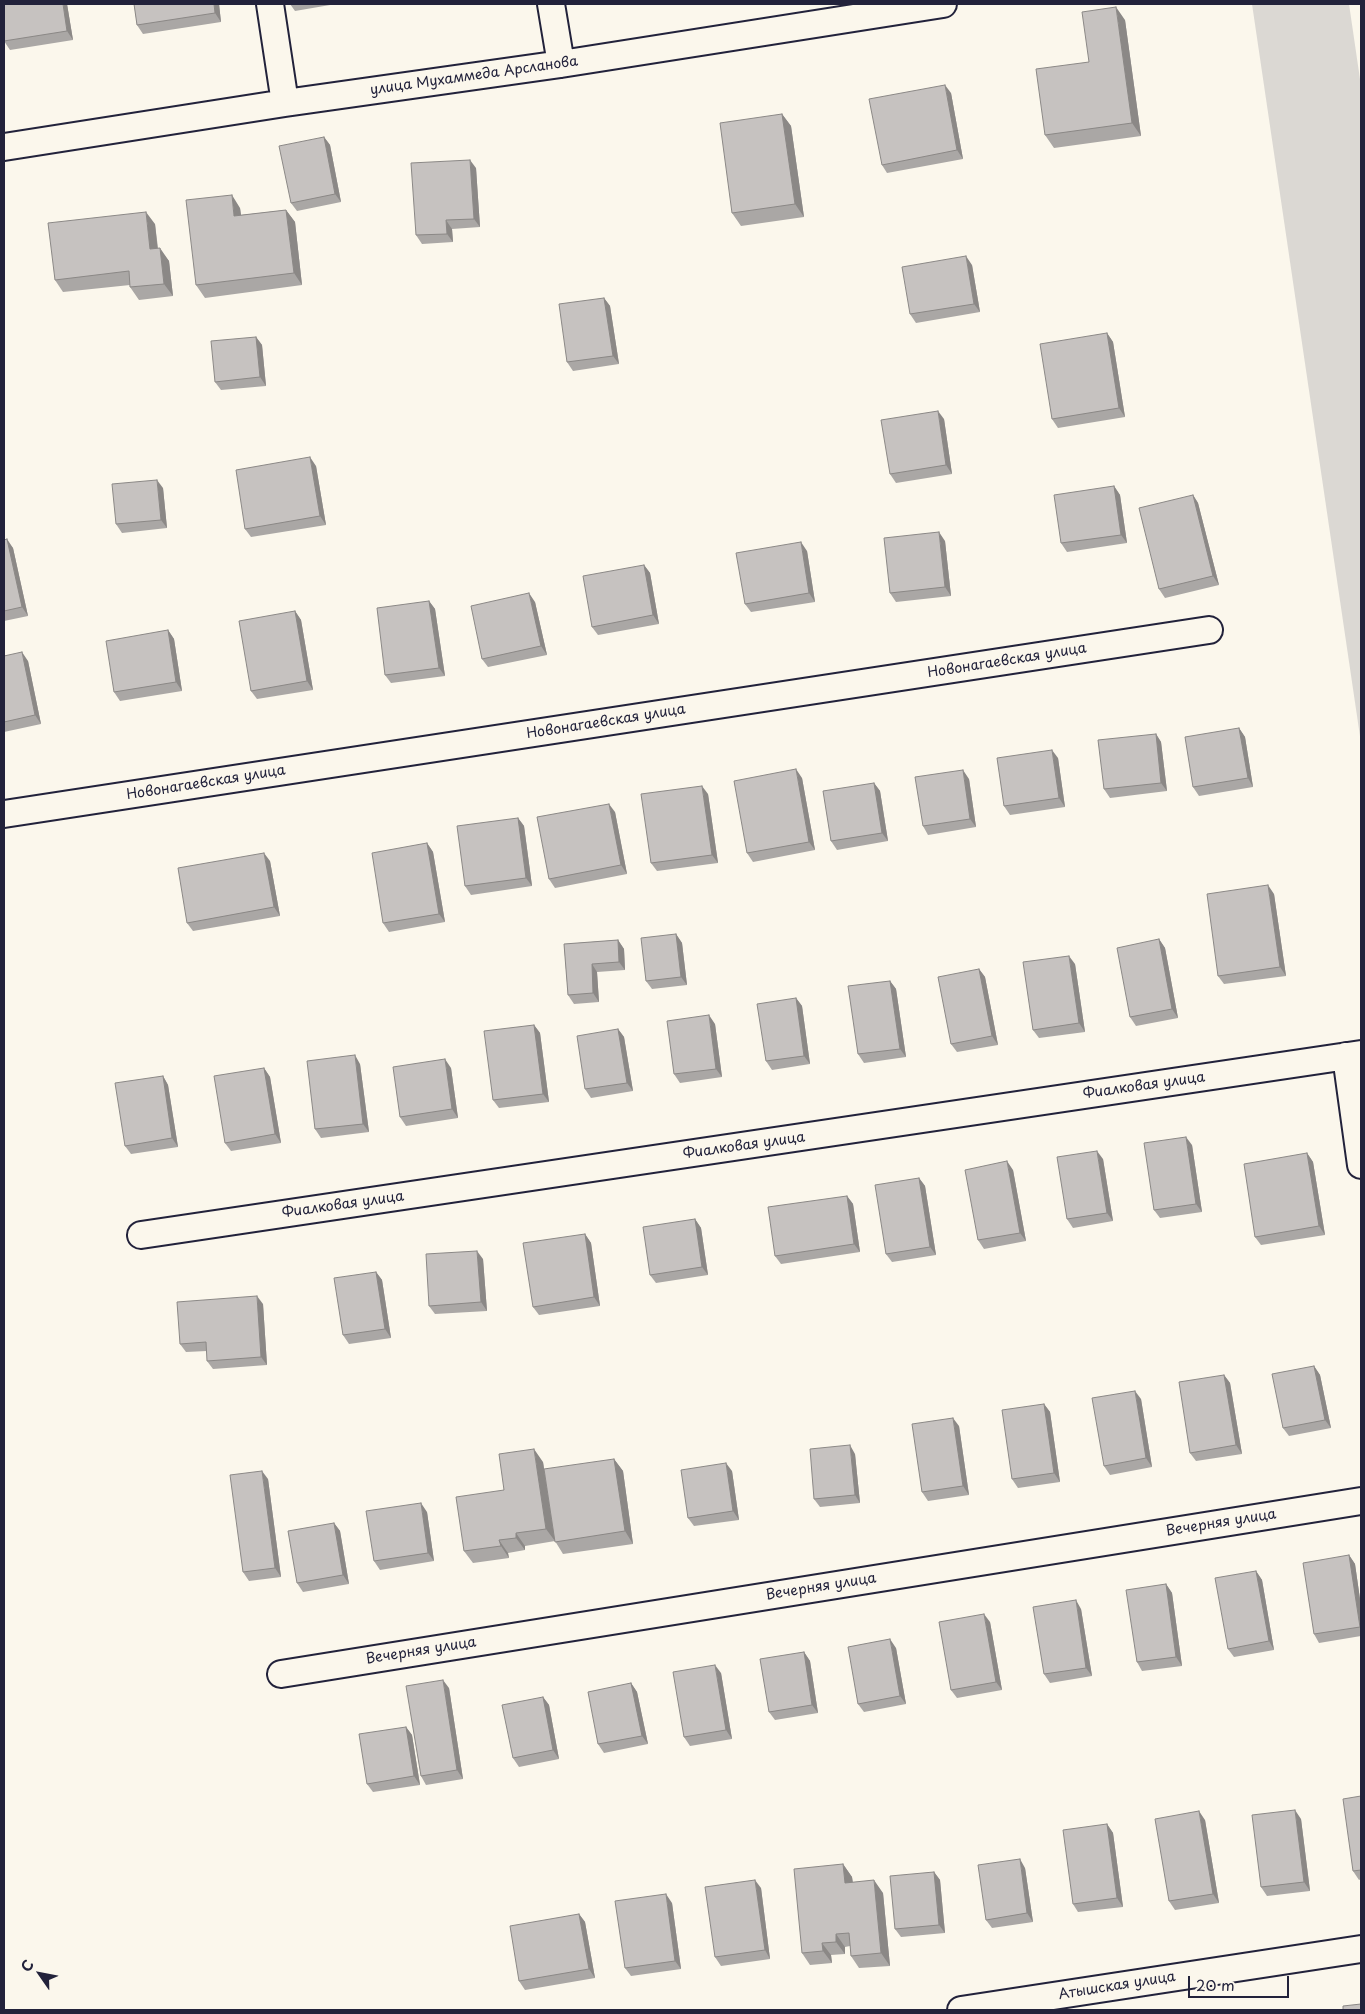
<!DOCTYPE html>
<meta charset="utf-8">
<style>
body{margin:0}
#map{position:relative;width:1365px;height:2014px;overflow:hidden;background:#fbf7ec;font-family:"Playpen Sans",sans-serif}
canvas{display:block}
.frame{position:absolute;inset:0;border:5px solid #22223b;pointer-events:none}
.north{position:absolute;left:15px;top:1949px;width:50px;height:50px;-webkit-text-stroke:4px #fbf7ec;paint-order:stroke;rotate:303deg;font-size:14px;font-weight:700;line-height:20px;text-align:center;color:#22223b}
.north::after{content:'';display:block;margin:auto;width:18px;height:22px;background:#22223b;clip-path:polygon(50% 0,100% 100%,50% 72%,0 100%)}
.scale{position:absolute;left:1188px;top:1976px;width:101px;height:22px;box-sizing:border-box;border:2px solid #22223b;border-top:0;padding-left:6px;font-size:15px;line-height:18px;white-space:nowrap;color:#22223b;-webkit-text-stroke:4px #fbf7ec;paint-order:stroke}
</style>
<div id="map">
<canvas width="1365" height="2014"></canvas>
<div class="frame"></div>
<div class="north">С</div>
<div class="scale">20 m</div>
</div>
<script>
const ctx = document.querySelector('canvas').getContext('2d');
ctx.lineJoin = 'round';
function fill(path, color) { ctx.fillStyle = color; ctx.fill(path, 'evenodd'); }
const shape = rows => new Path2D(rows.map(r => 'M' + r).join(''));
function trace(path, color, width, dash) { ctx.strokeStyle = color; ctx.lineWidth = width; ctx.lineCap = dash ? 'butt' : 'round'; ctx.setLineDash(dash || []); ctx.stroke(path); }
function label(font, color, halo, rows, align = 'center') {
  ctx.font = font + ' "Playpen Sans",sans-serif'; ctx.lineWidth = 4; ctx.setLineDash([]); ctx.textBaseline = 'middle'; ctx.strokeStyle = halo; ctx.fillStyle = color; for (const [text, x, y, turn = 0] of rows) {
    ctx.save(); ctx.translate(x, y); ctx.rotate((+turn || 0) * Math.PI / 180); ctx.textAlign = isNaN(turn) ? turn : align; if (halo) ctx.strokeText(text, 0, 0); ctx.fillText(text, 0, 0); ctx.restore();
  }
}
fill(shape([
 [1252,4,1349,4,1361,86,1361,743]
]), '#dbd8d3');
const minor = shape([
 [270,4,285,103],
 [551,4,561,64],
 [4,147,285,103,561,64,943,4],
 [4,814,1209,630],
 [1346,1056,1361,1165],
 [141,1235,1361,1054],
 [281,1674,1361,1501],
 [961,2010,1361,1949]
]);
trace(minor, '#22223b', 30);
trace(minor, '#fbf7ec', 26);
fill(shape([
 [67,4,73,40,10,50,4,41],
 [134,4,219,4,221,22,143,34,137,25],
 [290,4,336,4,295,11],
 [1125,20,1141,136,1054,148,1045,135,1089,62],
 [951,93,963,159,887,173,882,165],
 [782,114,791,126,804,217,741,226,732,213],
 [324,137,330,145,341,202,297,211,291,203],
 [476,168,480,227,452,229,453,242,422,244,416,235],
 [240,208,241,215,286,210,295,222,302,285,205,298,196,285],
 [155,224,158,248,169,261,173,296,139,300,130,287,130,285,63,292,55,280],
 [972,265,980,312,916,323,910,314],
 [604,298,610,306,619,364,573,371,567,362],
 [1107,333,1113,342,1125,417,1058,428,1052,419],
 [256,337,262,345,266,386,221,390,215,382],
 [944,419,952,474,896,483,890,474],
 [316,466,326,525,251,537,245,529],
 [1114,486,1120,495,1127,543,1067,552,1061,543],
 [163,488,167,528,122,533,116,524],
 [1193,495,1198,503,1219,585,1165,598,1159,589],
 [4,540,13,548,28,616,4,621],
 [945,541,951,596,896,602,890,593],
 [807,551,815,602,751,612,745,604],
 [644,565,650,573,659,624,598,635,592,627],
 [429,601,435,609,445,676,391,683,385,675],
 [535,602,547,655,488,667,482,659],
 [295,611,301,620,313,690,257,699,251,691],
 [168,630,174,639,182,691,120,701,114,692],
 [4,656,28,661,41,724,4,732],
 [1239,728,1245,737,1253,787,1199,796,1193,787],
 [1156,734,1161,742,1167,791,1110,798,1104,789],
 [1058,758,1065,807,1010,815,1004,806],
 [802,778,815,850,753,862,747,853],
 [969,779,976,827,928,835,923,826],
 [874,783,880,791,888,841,837,850,831,841],
 [708,794,718,863,657,871,651,863],
 [615,812,627,874,555,888,549,879],
 [518,818,524,826,532,886,471,895,465,886],
 [427,843,433,852,445,922,389,932,383,923],
 [270,861,280,916,193,931,187,923],
 [1274,894,1286,976,1224,984,1218,976],
 [676,934,682,943,687,985,652,989,646,981],
 [1159,939,1165,948,1178,1018,1136,1026,1130,1017],
 [618,940,624,949,625,970,597,972,599,1002,574,1004,568,995,564,944],
 [1075,964,1085,1032,1039,1038,1033,1030],
 [979,969,985,977,998,1045,957,1052,951,1044],
 [890,981,896,989,906,1057,864,1063,858,1054],
 [796,998,802,1006,810,1064,772,1070,766,1061],
 [715,1024,722,1077,680,1083,674,1074],
 [534,1025,540,1033,549,1102,499,1108,493,1100],
 [618,1029,624,1037,633,1091,591,1098,585,1089],
 [360,1064,369,1132,321,1138,315,1129],
 [264,1068,270,1077,281,1143,231,1151,225,1143],
 [451,1068,458,1118,406,1126,400,1117],
 [163,1076,168,1085,178,1147,131,1154,125,1146],
 [1192,1145,1202,1212,1160,1218,1154,1210],
 [1307,1153,1313,1162,1325,1235,1261,1245,1255,1237],
 [1103,1159,1113,1221,1073,1228,1067,1219],
 [1013,1170,1026,1241,984,1249,978,1240],
 [919,1178,925,1186,936,1255,892,1262,886,1254],
 [847,1196,853,1204,860,1252,781,1264,775,1256],
 [695,1219,701,1228,708,1275,656,1283,650,1275],
 [585,1234,591,1243,600,1306,539,1315,533,1307],
 [483,1259,487,1311,435,1314,429,1306],
 [376,1272,382,1280,391,1338,349,1344,343,1335],
 [263,1304,267,1365,213,1369,207,1361,207,1351,186,1352,180,1344],
 [1314,1366,1320,1375,1331,1428,1289,1436,1283,1428],
 [1224,1375,1230,1383,1242,1454,1196,1461,1190,1453],
 [1141,1399,1152,1467,1110,1475,1104,1466],
 [1044,1404,1050,1412,1060,1482,1018,1488,1012,1479],
 [959,1426,969,1495,928,1501,922,1492],
 [855,1454,860,1503,820,1507,814,1499],
 [614,1459,623,1471,633,1544,563,1554,555,1541,525,1546,525,1550,508,1553,509,1558,473,1563,464,1551,504,1490,543,1462,553,1528],
 [732,1471,739,1520,694,1526,688,1518],
 [268,1479,281,1577,249,1581,243,1572],
 [427,1512,434,1561,380,1570,374,1561],
 [334,1523,340,1531,349,1584,303,1592,297,1583],
 [1349,1555,1355,1564,1361,1606,1361,1636,1319,1643,1314,1634],
 [1256,1571,1262,1580,1274,1650,1234,1657,1228,1649],
 [1166,1584,1172,1593,1182,1666,1142,1671,1137,1662],
 [1081,1609,1092,1676,1050,1683,1044,1674],
 [990,1622,1002,1690,957,1698,951,1690],
 [896,1648,906,1704,864,1712,858,1704],
 [804,1652,810,1661,818,1713,775,1720,769,1712],
 [721,1673,732,1739,690,1746,684,1737],
 [631,1683,637,1692,648,1744,604,1753,598,1744],
 [449,1688,463,1779,426,1785,421,1776],
 [543,1697,549,1705,559,1759,519,1767,513,1758],
 [406,1727,412,1735,420,1785,373,1792,367,1784],
 [1361,1796,1361,1879,1359,1880,1353,1871],
 [1301,1819,1310,1891,1267,1896,1261,1887],
 [1205,1820,1219,1903,1175,1910,1169,1901],
 [1107,1824,1113,1833,1123,1907,1078,1912,1073,1904],
 [843,1864,852,1877,853,1882,883,1893,890,1966,859,1968,851,1956,850,1946,845,1947,845,1954,831,1955,832,1963,810,1965,802,1953],
 [1025,1868,1033,1922,992,1928,986,1920],
 [934,1872,940,1880,945,1933,901,1937,895,1929],
 [761,1888,770,1959,721,1966,715,1957],
 [672,1903,681,1969,631,1976,625,1968],
 [579,1914,585,1922,595,1978,525,1990,519,1981]
]), '#aaa7a5');
fill(shape([
 [63,4,67,4,73,40,67,31],
 [214,4,219,4,221,22,215,13],
 [1116,7,1125,20,1141,136,1132,123],
 [945,85,951,93,963,159,957,150],
 [782,114,791,126,804,217,795,204],
 [324,137,330,145,341,202,335,194],
 [470,160,476,168,480,227,474,219],
 [232,195,240,208,243,229,234,216],
 [286,210,295,222,302,285,294,273],
 [146,212,155,224,159,262,150,249],
 [446,220,452,229,453,242,447,234],
 [160,248,169,261,173,296,164,284],
 [966,256,972,265,980,312,974,304],
 [604,298,610,306,619,364,613,356],
 [1107,333,1113,342,1125,417,1119,408],
 [256,337,262,345,266,386,260,377],
 [938,411,944,419,952,474,946,465],
 [310,457,316,466,326,525,320,516],
 [157,480,163,488,167,528,161,520],
 [1114,486,1120,495,1127,543,1121,535],
 [1193,495,1198,503,1219,585,1213,576],
 [939,532,945,541,951,596,945,587],
 [7,539,13,548,28,616,22,607],
 [801,542,807,551,815,602,809,593],
 [644,565,650,573,659,624,653,615],
 [529,593,535,602,547,655,541,646],
 [429,601,435,609,445,676,439,668],
 [295,611,301,620,313,690,307,681],
 [168,630,174,639,182,691,176,682],
 [22,652,28,661,41,724,35,715],
 [1239,728,1245,737,1253,787,1248,778],
 [1156,734,1161,742,1167,791,1161,783],
 [1052,750,1058,758,1065,807,1059,798],
 [796,769,802,778,815,850,809,842],
 [963,770,969,779,976,827,970,819],
 [874,783,880,791,888,841,882,833],
 [702,786,708,794,718,863,712,855],
 [609,804,615,812,627,874,621,865],
 [518,818,524,826,532,886,526,878],
 [427,843,433,852,445,922,439,914],
 [264,853,270,861,280,916,274,907],
 [1268,885,1274,894,1286,976,1280,967],
 [676,934,682,943,687,985,681,977],
 [1159,939,1165,948,1178,1018,1172,1009],
 [618,940,624,949,625,970,619,962],
 [1069,956,1075,964,1085,1032,1079,1023],
 [592,964,597,972,599,1002,593,993],
 [979,969,985,977,998,1045,992,1036],
 [890,981,896,989,906,1057,900,1049],
 [796,998,802,1006,810,1064,804,1056],
 [709,1015,715,1024,722,1077,716,1069],
 [534,1025,540,1033,549,1102,543,1094],
 [618,1029,624,1037,633,1091,627,1083],
 [355,1055,360,1064,369,1132,363,1124],
 [445,1059,451,1068,458,1118,452,1109],
 [264,1068,270,1077,281,1143,275,1134],
 [163,1076,168,1085,178,1147,172,1138],
 [1186,1137,1192,1145,1202,1212,1196,1204],
 [1097,1151,1103,1159,1113,1221,1107,1213],
 [1307,1153,1313,1162,1325,1235,1319,1226],
 [1007,1161,1013,1170,1026,1241,1020,1233],
 [919,1178,925,1186,936,1255,930,1247],
 [847,1196,853,1204,860,1252,854,1244],
 [695,1219,701,1228,708,1275,702,1267],
 [585,1234,591,1243,600,1306,594,1297],
 [477,1251,483,1259,487,1311,481,1302],
 [376,1272,382,1280,391,1338,385,1329],
 [257,1296,263,1304,267,1365,261,1357],
 [1314,1366,1320,1375,1331,1428,1325,1420],
 [1224,1375,1230,1383,1242,1454,1236,1445],
 [1135,1391,1141,1399,1152,1467,1146,1458],
 [1044,1404,1050,1412,1060,1482,1054,1473],
 [953,1418,959,1426,969,1495,963,1486],
 [850,1445,855,1454,860,1503,855,1495],
 [534,1449,543,1462,555,1541,546,1529],
 [614,1459,623,1471,633,1544,625,1531],
 [726,1463,732,1471,739,1520,733,1511],
 [262,1471,268,1479,281,1577,275,1568],
 [421,1503,427,1512,434,1561,428,1553],
 [334,1523,340,1531,349,1584,343,1575],
 [516,1533,525,1546,525,1550,516,1538],
 [499,1540,508,1553,509,1558,501,1546],
 [1349,1555,1355,1564,1361,1606,1361,1629,1360,1627],
 [1256,1571,1262,1580,1274,1650,1269,1641],
 [1166,1584,1172,1593,1182,1666,1176,1657],
 [1076,1600,1081,1609,1092,1676,1086,1668],
 [984,1614,990,1622,1002,1690,996,1682],
 [890,1639,896,1648,906,1704,900,1696],
 [804,1652,810,1661,818,1713,812,1705],
 [715,1665,721,1673,732,1739,726,1730],
 [443,1680,449,1688,463,1779,457,1770],
 [631,1683,637,1692,648,1744,642,1736],
 [543,1697,549,1705,559,1759,553,1750],
 [406,1727,412,1735,420,1785,414,1776],
 [1295,1810,1301,1819,1310,1891,1304,1882],
 [1199,1811,1205,1820,1219,1903,1213,1894],
 [1107,1824,1113,1833,1123,1907,1117,1898],
 [1020,1859,1025,1868,1033,1922,1027,1913],
 [843,1864,852,1877,854,1895,845,1883],
 [934,1872,940,1880,945,1933,939,1925],
 [755,1880,761,1888,770,1959,765,1950],
 [874,1880,883,1893,890,1966,881,1953],
 [666,1894,672,1903,681,1969,675,1961],
 [579,1914,585,1922,595,1978,589,1969],
 [836,1934,845,1947,845,1954,836,1942],
 [822,1943,831,1955,832,1963,823,1951]
]), '#8b8886');
const building = shape([
 [4,4,63,4,67,31,4,41,4,4],
 [134,4,214,4,215,13,137,25,134,4],
 [1116,7,1132,123,1045,135,1036,69,1089,62,1082,12,1116,7],
 [945,85,957,150,882,165,869,99,945,85],
 [782,114,795,204,732,213,720,123,782,114],
 [324,137,335,194,291,203,279,146,324,137],
 [470,160,474,219,446,220,447,234,416,235,411,163,470,160],
 [232,195,234,216,286,210,294,273,196,285,186,200,232,195],
 [146,212,150,249,160,248,164,284,130,287,129,271,55,280,48,223,146,212],
 [966,256,974,304,910,314,902,267,966,256],
 [604,298,613,356,567,362,559,304,604,298],
 [1107,333,1119,408,1052,419,1040,344,1107,333],
 [256,337,260,377,215,382,211,341,256,337],
 [938,411,946,465,890,474,881,420,938,411],
 [310,457,320,516,245,529,236,470,310,457],
 [157,480,161,520,116,524,112,484,157,480],
 [1114,486,1121,535,1061,543,1054,495,1114,486],
 [1193,495,1213,576,1159,589,1139,508,1193,495],
 [939,532,945,587,890,593,884,538,939,532],
 [7,539,22,607,4,611,4,540,7,539],
 [801,542,809,593,745,604,736,553,801,542],
 [644,565,653,615,592,627,583,576,644,565],
 [529,593,541,646,482,659,471,606,529,593],
 [429,601,439,668,385,675,377,608,429,601],
 [295,611,307,681,251,691,239,621,295,611],
 [168,630,176,682,114,692,106,641,168,630],
 [22,652,35,715,4,722,4,656,22,652],
 [1239,728,1248,778,1193,787,1185,737,1239,728],
 [1156,734,1161,783,1104,789,1098,740,1156,734],
 [1052,750,1059,798,1004,806,997,758,1052,750],
 [796,769,809,842,747,853,734,781,796,769],
 [963,770,970,819,923,826,915,777,963,770],
 [874,783,882,833,831,841,823,791,874,783],
 [702,786,712,855,651,863,641,794,702,786],
 [609,804,621,865,549,879,537,817,609,804],
 [518,818,526,878,465,886,457,826,518,818],
 [427,843,439,914,383,923,372,853,427,843],
 [264,853,274,907,187,923,178,868,264,853],
 [1268,885,1280,967,1218,976,1207,894,1268,885],
 [676,934,681,977,646,981,641,938,676,934],
 [1159,939,1172,1009,1130,1017,1117,948,1159,939],
 [618,940,619,962,592,964,593,993,568,995,564,944,618,940],
 [1069,956,1079,1023,1033,1030,1023,962,1069,956],
 [979,969,992,1036,951,1044,938,977,979,969],
 [890,981,900,1049,858,1054,848,986,890,981],
 [796,998,804,1056,766,1061,757,1004,796,998],
 [709,1015,716,1069,674,1074,667,1021,709,1015],
 [534,1025,543,1094,493,1100,484,1031,534,1025],
 [618,1029,627,1083,585,1089,577,1036,618,1029],
 [355,1055,363,1124,315,1129,307,1061,355,1055],
 [445,1059,452,1109,400,1117,393,1067,445,1059],
 [264,1068,275,1134,225,1143,214,1076,264,1068],
 [163,1076,172,1138,125,1146,115,1083,163,1076],
 [1186,1137,1196,1204,1154,1210,1144,1143,1186,1137],
 [1097,1151,1107,1213,1067,1219,1057,1157,1097,1151],
 [1307,1153,1319,1226,1255,1237,1244,1164,1307,1153],
 [1007,1161,1020,1233,978,1240,965,1170,1007,1161],
 [919,1178,930,1247,886,1254,875,1185,919,1178],
 [847,1196,854,1244,775,1256,768,1207,847,1196],
 [695,1219,702,1267,650,1275,643,1227,695,1219],
 [585,1234,594,1297,533,1307,523,1243,585,1234],
 [477,1251,481,1302,429,1306,426,1254,477,1251],
 [376,1272,385,1329,343,1335,334,1278,376,1272],
 [257,1296,261,1357,207,1361,206,1342,180,1344,177,1302,257,1296],
 [1314,1366,1325,1420,1283,1428,1272,1374,1314,1366],
 [1224,1375,1236,1445,1190,1453,1179,1382,1224,1375],
 [1135,1391,1146,1458,1104,1466,1092,1398,1135,1391],
 [1044,1404,1054,1473,1012,1479,1002,1410,1044,1404],
 [953,1418,963,1486,922,1492,912,1424,953,1418],
 [850,1445,855,1495,814,1499,810,1449,850,1445],
 [534,1449,546,1529,516,1533,516,1538,499,1540,501,1546,464,1551,456,1497,504,1490,499,1454,534,1449],
 [614,1459,625,1531,555,1542,544,1469,614,1459],
 [726,1463,733,1511,688,1518,681,1470,726,1463],
 [262,1471,275,1568,243,1572,230,1475,262,1471],
 [421,1503,428,1553,374,1561,366,1511,421,1503],
 [334,1523,343,1575,297,1583,288,1531,334,1523],
 [1349,1555,1360,1627,1314,1634,1303,1563,1349,1555],
 [1256,1571,1269,1641,1228,1649,1215,1578,1256,1571],
 [1166,1584,1176,1657,1137,1662,1126,1590,1166,1584],
 [1076,1600,1086,1668,1044,1674,1033,1607,1076,1600],
 [984,1614,996,1682,951,1690,939,1622,984,1614],
 [890,1639,900,1696,858,1704,848,1647,890,1639],
 [804,1652,812,1705,769,1712,760,1659,804,1652],
 [715,1665,726,1730,684,1737,673,1672,715,1665],
 [443,1680,457,1770,421,1776,406,1686,443,1680],
 [631,1683,642,1736,598,1744,588,1692,631,1683],
 [543,1697,553,1750,513,1758,502,1705,543,1697],
 [406,1727,414,1776,367,1784,359,1734,406,1727],
 [1361,1796,1361,1870,1353,1871,1343,1799,1361,1796],
 [1295,1810,1304,1882,1261,1887,1252,1815,1295,1810],
 [1199,1811,1213,1894,1169,1901,1155,1819,1199,1811],
 [1107,1824,1117,1898,1073,1904,1063,1830,1107,1824],
 [1020,1859,1027,1913,986,1920,978,1865,1020,1859],
 [843,1864,845,1883,874,1880,881,1953,851,1956,849,1933,836,1934,836,1942,822,1943,823,1951,802,1953,794,1869,843,1864],
 [934,1872,939,1925,895,1929,890,1876,934,1872],
 [755,1880,765,1950,715,1957,705,1887,755,1880],
 [666,1894,675,1961,625,1968,615,1901,666,1894],
 [579,1914,589,1969,519,1981,510,1926,579,1914],
 [1361,2004,1361,2010,1343,2010,1343,2006,1361,2004]
]);
fill(building, '#c6c2c0');
trace(building, '#8b8886', 1);
label('14px', '#22223b', '#fbf7ec', [
 ["улица Мухаммеда Арсланова",474,76,-8],
 ["Новонагаевская улица",1007,661,-9],
 ["Новонагаевская улица",606,722,-9],
 ["Новонагаевская улица",206,783,-9],
 ["Фиалковая улица",1144,1086,-8],
 ["Фиалковая улица",744,1146,-8],
 ["Фиалковая улица",343,1205,-8],
 ["Вечерняя улица",1221,1523,-9],
 ["Вечерняя улица",821,1587,-9],
 ["Вечерняя улица",421,1651,-9],
 ["Атышская улица",1117,1986,-9]
]);
</script>
